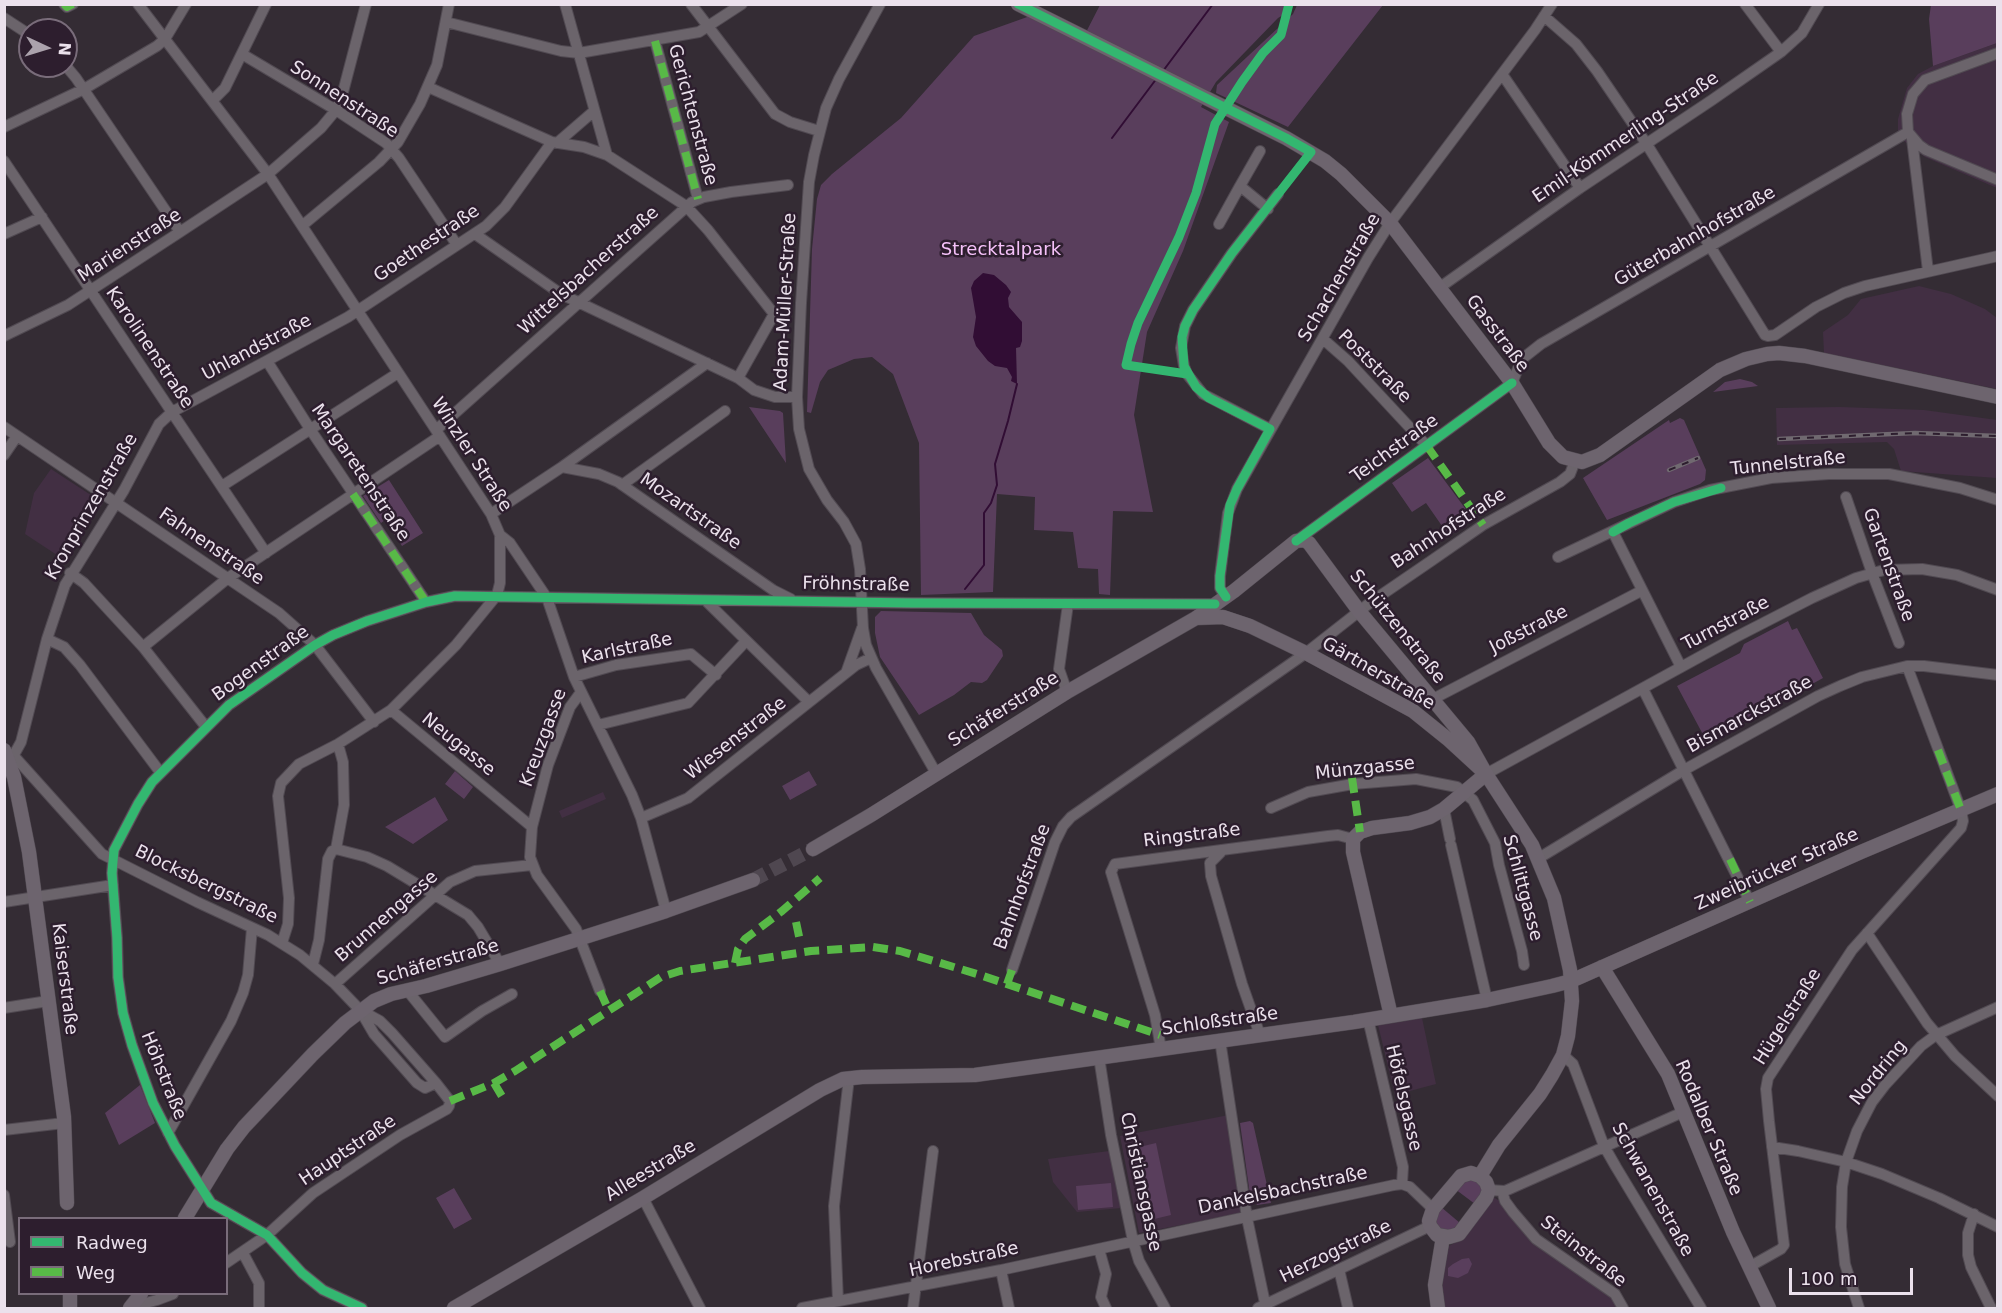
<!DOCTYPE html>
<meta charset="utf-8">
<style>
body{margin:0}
#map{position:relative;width:2002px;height:1313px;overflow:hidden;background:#342c34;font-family:"DejaVu Sans",sans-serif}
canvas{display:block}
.frame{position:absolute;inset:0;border:6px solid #ebe1ec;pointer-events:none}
.legend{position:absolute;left:18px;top:1217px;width:210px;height:78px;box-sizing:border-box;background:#2d1e2e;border:2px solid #796c7a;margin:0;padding:8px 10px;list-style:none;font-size:18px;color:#ebe1ec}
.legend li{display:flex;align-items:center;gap:12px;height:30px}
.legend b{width:30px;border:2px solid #796c7a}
.north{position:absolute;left:18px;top:18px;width:60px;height:60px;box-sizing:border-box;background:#2d1e2e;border:2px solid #796c7a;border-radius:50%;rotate:94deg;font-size:16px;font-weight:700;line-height:24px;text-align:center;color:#ebe1ec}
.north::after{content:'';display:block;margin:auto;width:21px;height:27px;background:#aba2ac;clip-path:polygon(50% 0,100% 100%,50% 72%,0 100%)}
.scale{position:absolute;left:1789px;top:1268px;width:124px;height:27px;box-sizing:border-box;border:3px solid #ebe1ec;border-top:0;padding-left:8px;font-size:18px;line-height:21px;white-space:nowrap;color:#ebe1ec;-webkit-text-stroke:4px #2d1e2e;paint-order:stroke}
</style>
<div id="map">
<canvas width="2002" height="1313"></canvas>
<div class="frame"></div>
<ul class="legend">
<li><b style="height:8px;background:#33b770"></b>Radweg</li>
<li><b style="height:8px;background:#58b947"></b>Weg</li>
</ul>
<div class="north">N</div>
<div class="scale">100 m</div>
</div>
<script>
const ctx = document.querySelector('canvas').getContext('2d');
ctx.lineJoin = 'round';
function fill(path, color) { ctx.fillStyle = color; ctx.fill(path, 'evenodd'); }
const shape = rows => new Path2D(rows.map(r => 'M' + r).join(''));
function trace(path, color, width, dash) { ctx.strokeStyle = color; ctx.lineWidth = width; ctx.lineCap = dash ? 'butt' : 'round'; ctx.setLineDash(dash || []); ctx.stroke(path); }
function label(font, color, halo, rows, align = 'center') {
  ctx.font = font + ' "DejaVu Sans",sans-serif'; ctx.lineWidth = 5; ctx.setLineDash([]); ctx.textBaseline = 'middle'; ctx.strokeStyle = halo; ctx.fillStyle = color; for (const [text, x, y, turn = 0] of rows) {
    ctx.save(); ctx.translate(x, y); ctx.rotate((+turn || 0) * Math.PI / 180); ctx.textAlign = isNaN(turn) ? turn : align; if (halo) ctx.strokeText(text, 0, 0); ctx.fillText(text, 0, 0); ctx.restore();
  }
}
fill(shape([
 [1997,43,1997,188,1925,157,1904,141,1898,133,1898,119,1907,88,1918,74,1933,66],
 [1919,286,1951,294,1985,309,1997,318,1997,389,1824,353,1823,332,1848,315,1861,299],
 [1840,407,1924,410,1997,420,1997,478,1901,471,1894,449,1887,442,1777,445,1776,408],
 [51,469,103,503,63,559,25,534,34,493],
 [603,792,606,799,562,818,559,811],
 [1422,1018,1436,1084,1395,1095,1378,1025],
 [1229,1115,1243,1213,1139,1233,1120,1136],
 [1109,1151,1121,1208,1077,1212,1053,1182,1048,1159],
 [1491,1196,1500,1201,1613,1299,1619,1308,1445,1308,1442,1283,1449,1246,1456,1242]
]), '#422f43');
fill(shape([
 [1100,5,1287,5,1283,15,1278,18,1216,82,1201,107,1229,122,1183,251,1147,332,1134,415,1153,512,1113,511,1110,595,1099,594,1098,569,1078,568,1073,532,1034,530,1035,497,997,494,993,592,921,595,919,443,893,374,872,357,854,359,828,370,820,382,811,413,807,412,812,249,817,199,821,185,832,174,901,118,974,36,1030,16,1081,42],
 [1297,5,1383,5,1288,127,1216,93,1217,85,1293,14],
 [1931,5,1997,5,1997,43,1933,66,1929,19],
 [1740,379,1752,382,1758,386,1713,392,1725,382],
 [749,407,780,411,783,413,786,463],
 [1680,418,1684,420,1706,470,1705,480,1700,484,1607,520,1583,478,1669,420,1670,423],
 [1428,458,1473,519,1449,536,1426,503,1412,512,1392,483],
 [389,480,423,533,402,546,385,520,381,523,363,496],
 [881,611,971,613,984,635,1002,650,1003,656,987,680,982,683,971,682,954,695,919,715,880,657,875,633,875,617],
 [1788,621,1792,630,1797,628,1823,678,1707,742,1677,686,1740,653,1744,644],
 [455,771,473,787,464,799,445,784],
 [809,771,817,785,790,800,782,786],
 [435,797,448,820,413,844,385,827],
 [140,1085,155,1123,119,1145,105,1113],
 [1250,1121,1253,1123,1271,1203,1257,1205,1250,1195,1240,1123],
 [1156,1143,1171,1215,1146,1221,1131,1149],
 [1472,1178,1482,1186,1482,1193,1475,1204,1455,1189,1458,1184],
 [1111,1183,1113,1207,1078,1210,1076,1186],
 [454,1188,472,1219,454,1229,436,1198],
 [1441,1207,1460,1223,1455,1229,1451,1231,1442,1230,1437,1226,1435,1222],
 [1469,1258,1472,1264,1468,1273,1458,1278,1448,1276,1448,1268,1453,1264,1462,1259]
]), '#593e5c');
fill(shape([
 [983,273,994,275,1006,285,1011,292,1008,298,1009,307,1022,322,1022,341,1020,347,1016,348,1017,384,1011,381,1012,377,1007,368,995,366,988,361,976,346,973,337,976,317,971,288,974,281]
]), '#310d34');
trace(shape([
 [1163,71,1213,4],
 [1112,138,1157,78],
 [965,589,984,565,984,513,991,503,997,485,995,464,1008,421,1017,384]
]), '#310d34', 2);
trace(shape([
 [753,880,813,849]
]), '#4f4750', 14, [14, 7]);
const street = shape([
 [64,4,67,7,73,4],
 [138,4,268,174,491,514,500,535,500,583,497,595,456,645,391,710,338,744,299,764,281,783,278,796,289,898,288,924,282,943],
 [565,4,607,155],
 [691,4,775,114,790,122,819,131],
 [880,4,839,79,826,108,814,155,809,182,801,303,797,397,799,429,809,469,827,500,844,522,856,544,860,569,863,628,866,645,876,668,936,773],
 [1745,4,1781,52],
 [1544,16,1576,44,1597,71,1646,143,1765,335,1768,336,1775,335,1816,307,1844,293,1865,286,1998,256],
 [4,18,30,35],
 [446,22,561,51,579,53,699,32,742,4],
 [655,41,698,199],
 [1998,53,1925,80,1913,94,1907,114,1908,132,1919,145,1926,150,1998,180],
 [242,54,336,110,386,143,399,158,457,245],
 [66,66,76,78,180,232],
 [1502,74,1580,188],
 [428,87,552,142,584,147,607,155,686,206,708,230,774,314,738,378],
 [213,100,225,88,266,4],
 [4,127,84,89,157,46,165,39,186,4],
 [1912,139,1928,271],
 [557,143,594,111],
 [1260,151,1240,186,1268,209],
 [4,161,266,553],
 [1219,224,1240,186],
 [303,225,379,162,398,142,420,104,437,65,449,4],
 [4,234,42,217],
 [475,234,561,294,738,378,754,390,775,397,797,397],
 [1439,288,1580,188,1712,100,1781,52,1802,33,1819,4],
 [4,336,68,305,180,232,268,174,321,128,336,110,343,92,366,4],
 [1323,339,1348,361,1427,446],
 [267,361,310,429,426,602],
 [4,427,279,613,315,645,374,722],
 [1270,429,1203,394,1187,374,1184,366,1181,348,1185,326,1193,310,1232,253,1278,194],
 [436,430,692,202,704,197,731,192,788,185],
 [4,455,17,436],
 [562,467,599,474,618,482,773,590,791,599],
 [622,485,725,411],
 [222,486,398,373],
 [1846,497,1872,573,1899,643],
 [491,514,562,467,707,363],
 [1613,532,1681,667],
 [500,535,510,543,547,598,574,677,632,795,641,818,666,911],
 [1296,541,1512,383,1522,359,1541,344,1908,132],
 [1558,557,1674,502,1710,490,1771,478,1829,474,1889,474,1960,488,1998,500],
 [70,573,84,583,143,647,206,727],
 [1226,597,1220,588,1220,576,1228,513,1237,489,1368,258,1390,223,1535,30,1552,4],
 [705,600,809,702],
 [47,639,64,647,80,665,160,772],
 [143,647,228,578,440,436],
 [846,673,862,628],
 [574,677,616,665,691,654,716,675],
 [1643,689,1750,902],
 [581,692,570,707,548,765,532,827,530,857,537,875,576,929,600,991],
 [1067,692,1059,669,1068,604],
 [1433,699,1641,591],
 [391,710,532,827],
 [598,725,688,703,746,641],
 [14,756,102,854,197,902,268,935,300,955,335,984,360,1010,374,1034,417,1083,425,1088,436,1083],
 [10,762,21,742,47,639,65,585,124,490,159,424,172,412,348,317,486,226,505,207,552,142],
 [1486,774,1736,637,1812,598,1856,578,1884,570,1922,569,1957,575,1998,590],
 [1271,808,1308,792,1353,784,1416,779,1457,787,1473,800,1495,843,1499,865,1522,951,1524,965],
 [1444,809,1450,839],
 [641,818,688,798,856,665,871,658],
 [1451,845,1487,1000],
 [336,849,344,805,343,762,338,744],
 [1222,851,1210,863,1211,876,1242,984,1260,1035],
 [1539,858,1684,770,1818,696,1840,686,1862,677,1907,666,1924,666,1998,675],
 [4,902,113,885],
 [1867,933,1927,1023,1955,1056,1998,1096],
 [313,964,319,940,328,859,332,851,336,849,367,857,387,866,468,915,478,927,500,964],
 [1012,970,1055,842,1063,826,1071,817,1306,653,1371,602,1431,561,1483,525,1560,482,1570,474,1575,461],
 [335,984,450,882,475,871,532,865],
 [407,990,445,1037,482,1011,512,994],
 [4,1008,48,1001],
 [1368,1019,1403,1167,1402,1184],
 [1220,1040,1247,1218,1266,1308],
 [1161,1049,1155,1015,1111,872,1115,864,1328,836,1338,835,1353,839],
 [1563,1055,1573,1064,1604,1146,1616,1167,1701,1308],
 [1099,1057,1111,1135,1133,1241,1139,1261,1165,1308],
 [4,1130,64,1123],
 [168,1133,231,1021,243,993,248,975,252,928],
 [1772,1147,1798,1151,1846,1162,1882,1174,1939,1198,1998,1227],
 [1489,1190,1505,1191,1683,1112],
 [1502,1191,1505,1201,1513,1212,1536,1239,1615,1294,1623,1308],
 [4,1195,10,1242],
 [643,1198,700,1308],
 [1974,1214,1968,1233,1968,1255,1971,1267,1991,1308],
 [1099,1249,1106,1274,1101,1297,1106,1308],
 [243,1253,259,1283,259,1308],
 [226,1263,267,1235,313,1193,400,1135,447,1109,449,1106,450,1101,436,1083,392,1033,380,1021,360,1010],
 [1749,1267,1781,1249,1784,1245,1769,1121,1766,1089,1768,1078,1852,950,1961,828,1963,821,1961,810,1907,666],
 [1339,1269,1348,1308],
 [1001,1270,1009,1308],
 [838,1301,834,1206,849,1078],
 [131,1307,157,1300,173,1294],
 [362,1308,323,1290,302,1273,267,1235,211,1203,175,1146,153,1103,132,1045,123,1013,118,977,117,938,112,873,114,850,138,804,152,782,229,705,315,645,333,635,367,621,426,602,455,596,912,603,1215,604],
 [802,1308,1001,1270,1394,1185,1402,1184,1410,1187,1433,1209],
 [913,1308,933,1151],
 [1258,1308,1430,1226],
 [1859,1308,1845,1264,1841,1227,1842,1187,1846,1162,1857,1131,1872,1102,1885,1085,1921,1046,1936,1035,1998,1007]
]);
const secondary = shape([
 [1018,4,1286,138,1325,161,1341,174,1390,223,1512,383,1549,443,1563,457,1582,462,1600,455,1720,370,1746,359,1767,354,1779,353,1805,356,1998,397],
 [1196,618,1223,617,1250,626,1306,653,1413,711,1449,740,1486,774,1532,845,1554,898,1570,970,1572,1001,1568,1036,1563,1055,1552,1075,1540,1094,1499,1145,1480,1176],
 [4,750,14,777,29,852,64,1117,67,1203],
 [813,849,871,815,1067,692,1196,618,1234,591,1296,541,1304,540,1309,543,1359,611,1468,742,1486,774],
 [1602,967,1668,1074,1733,1232,1769,1308],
 [1391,1016,1353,852,1353,839,1360,832,1372,828,1410,823,1430,817,1444,809,1486,774],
 [1471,1173,1480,1176,1486,1182,1489,1190,1486,1198,1459,1234,1449,1237,1437,1235,1430,1226,1429,1221,1433,1209,1461,1176,1471,1173],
 [185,1218,227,1149,244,1127,313,1054,345,1023,374,1001,391,994,426,986,500,964,666,911,753,880],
 [70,1308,70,1294],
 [130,1308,141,1294],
 [454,1308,643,1198,820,1090,843,1079,862,1077,975,1075,1354,1022,1487,1000,1552,986,1571,981,1861,852,1998,794],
 [1438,1308,1435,1285,1443,1237]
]);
trace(street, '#514a52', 12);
trace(secondary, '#514a52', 15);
trace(street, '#6b646b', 10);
trace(secondary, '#6d646e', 14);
const rail = shape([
 [1779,439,1915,433,1998,436],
 [1669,470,1698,458]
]);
trace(rail, '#706970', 4.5);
trace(rail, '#2d1e2e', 2, [7]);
trace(shape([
 [64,4,67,7,73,4],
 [655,41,698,199],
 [1427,446,1483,525],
 [353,494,426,602],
 [1938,750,1961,810],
 [1352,778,1360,832],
 [1730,859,1750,902],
 [796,922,800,941],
 [735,963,738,949,745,939,782,911,820,878],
 [1007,984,1012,970],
 [600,991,609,1011],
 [494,1083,503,1098],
 [450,1101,494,1083,515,1071,661,977,680,971,811,951,873,947,900,951,977,974,1160,1035]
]), '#58b947', 8, [15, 8]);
trace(shape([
 [1018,4,1286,138,1311,152,1232,253,1193,310,1185,326,1182,337,1184,366,1196,387,1209,398,1270,429,1237,489,1230,505,1220,576,1220,588,1226,597],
 [1187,374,1126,365,1131,344,1138,323,1179,237,1196,193,1215,124,1242,82,1263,53,1281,35,1289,4],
 [1613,532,1629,523,1674,502,1721,488],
 [1296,541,1512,383],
 [362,1308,323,1290,302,1273,267,1235,211,1203,175,1146,153,1103,132,1045,123,1013,118,977,117,938,112,873,114,850,138,804,152,782,229,705,315,645,333,635,367,621,426,602,455,596,912,603,1215,604]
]), '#33b770', 9);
label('18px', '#ebe1ec', '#2d1e2e', [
 ["Sonnenstraße",344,100,33],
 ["Gerichtenstraße",692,115,75],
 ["Emil-Kömmerling-Straße",1626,138,-34],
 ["Güterbahnhofstraße",1695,237,-30],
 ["Goethestraße",427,244,-34],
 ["Marienstraße",130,246,-33],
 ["Wittelsbacherstraße",589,271,-42],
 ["Schachenstraße",1340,278,-60],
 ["Adam-Müller-Straße",786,302,-87],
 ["Gasstraße",1497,334,53],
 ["Karolinenstraße",149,348,56],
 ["Uhlandstraße",257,348,-28],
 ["Poststraße",1374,367,45],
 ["Teichstraße",1395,449,-36],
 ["Winzler Straße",471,455,57],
 ["Tunnelstraße",1788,464,-6],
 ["Margaretenstraße",360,473,56],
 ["Kronprinzenstraße",92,507,-60],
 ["Mozartstraße",690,512,35],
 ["Bahnhofstraße",1449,529,-33],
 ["Fahnenstraße",211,547,34],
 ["Gartenstraße",1888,565,70],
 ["Fröhnstraße",856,585,1],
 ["Turnstraße",1726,624,-28],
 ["Schützenstraße",1397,627,51],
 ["Joßstraße",1529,630,-27],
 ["Karlstraße",627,649,-12],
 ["Bogenstraße",261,664,-36],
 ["Gärtnerstraße",1378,674,30],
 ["Schäferstraße",1004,710,-32],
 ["Bismarckstraße",1750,715,-29],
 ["Kreuzgasse",544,738,-70],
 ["Wiesenstraße",736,739,-38],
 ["Neugasse",458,745,39],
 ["Münzgasse",1365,769,-6],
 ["Ringstraße",1192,836,-7],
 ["Zweibrücker Straße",1777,870,-24],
 ["Blocksbergstraße",206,885,26],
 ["Bahnhofstraße",1023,887,-70],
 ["Schlittgasse",1522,888,75],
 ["Brunnengasse",387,917,-41],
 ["Schäferstraße",438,963,-16],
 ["Kaiserstraße",64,979,83],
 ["Hügelstraße",1788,1017,-58],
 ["Schloßstraße",1220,1022,-8],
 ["Nordring",1879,1073,-51],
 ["Höhstraße",163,1076,68],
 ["Höfelsgasse",1403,1098,77],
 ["Rodalber Straße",1708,1128,67],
 ["Hauptstraße",348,1151,-34],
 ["Alleestraße",651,1171,-31],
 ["Christiansgasse",1140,1182,78],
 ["Schwanenstraße",1652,1190,61],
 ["Dankelsbachstraße",1283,1191,-12],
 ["Herzogstraße",1336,1252,-26],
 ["Steinstraße",1583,1252,38],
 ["Horebstraße",964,1260,-12]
]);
label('18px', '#f5c1f9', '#2d1e2e', [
 ["Strecktalpark",1001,250]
]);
</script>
